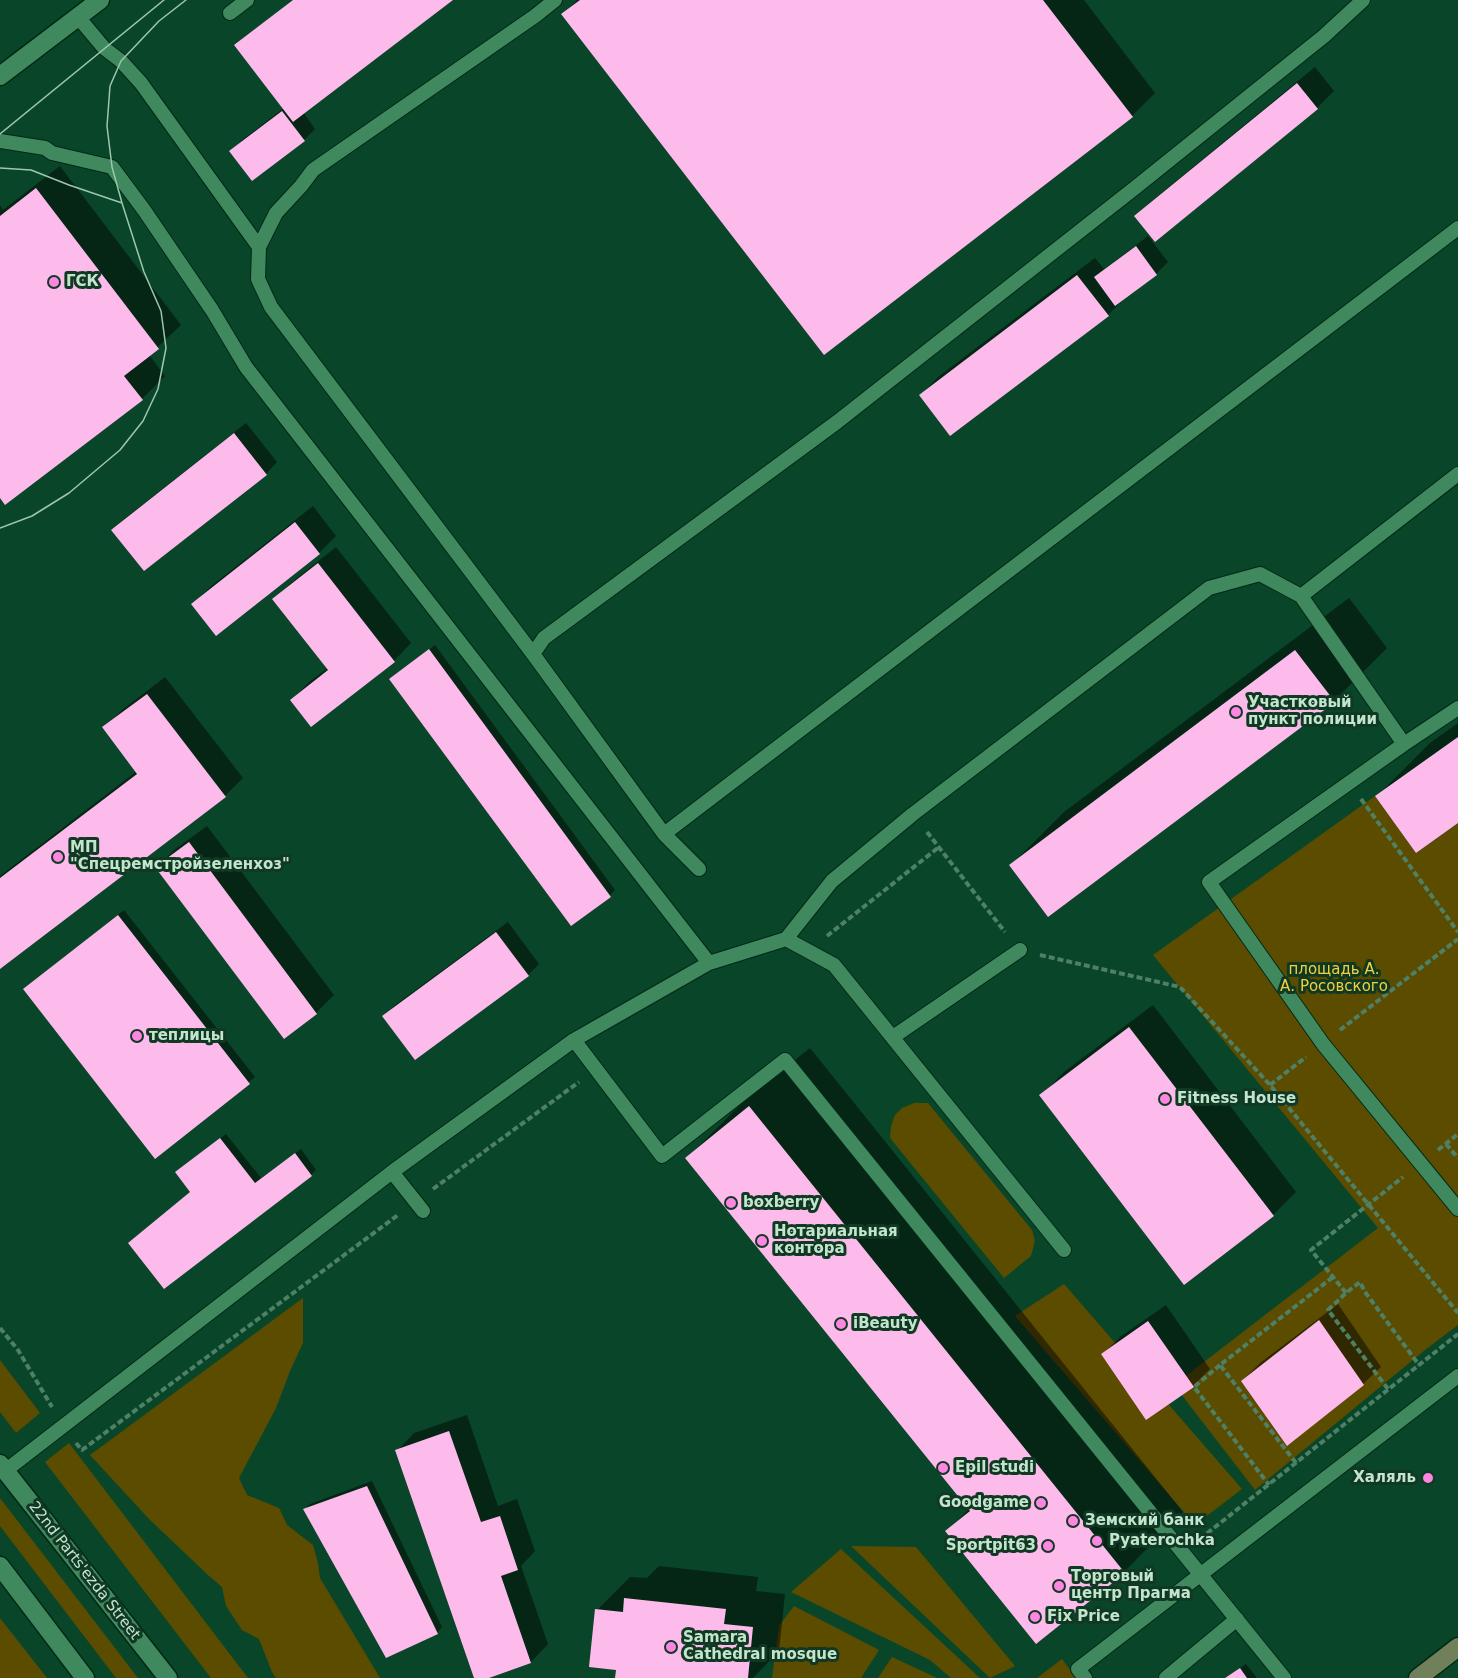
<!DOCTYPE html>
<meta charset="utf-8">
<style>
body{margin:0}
canvas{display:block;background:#094528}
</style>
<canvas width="1458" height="1678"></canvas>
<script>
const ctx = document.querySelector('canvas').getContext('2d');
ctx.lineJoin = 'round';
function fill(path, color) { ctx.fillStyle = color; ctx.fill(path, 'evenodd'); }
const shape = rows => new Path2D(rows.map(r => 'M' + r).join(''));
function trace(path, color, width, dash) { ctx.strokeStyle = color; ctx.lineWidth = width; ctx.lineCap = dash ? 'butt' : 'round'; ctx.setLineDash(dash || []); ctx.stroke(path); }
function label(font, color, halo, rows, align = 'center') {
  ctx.font = font + ' "DejaVu Sans",sans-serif'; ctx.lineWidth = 6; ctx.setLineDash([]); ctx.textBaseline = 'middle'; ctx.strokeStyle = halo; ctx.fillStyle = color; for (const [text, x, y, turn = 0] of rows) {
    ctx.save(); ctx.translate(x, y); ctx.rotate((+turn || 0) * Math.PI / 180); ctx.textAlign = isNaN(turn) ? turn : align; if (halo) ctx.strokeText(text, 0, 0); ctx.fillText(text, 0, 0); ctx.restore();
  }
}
fill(shape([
 [1375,796,1416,853,1458,823,1458,1325,1425,1350,1255,1490,1174,1385,1378,1228,1153,955],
 [914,1103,928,1103,1032,1230,1035,1241,1031,1256,1004,1278,890,1138,891,1126,895,1115,902,1108],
 [1064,1284,1242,1489,1195,1525,1015,1316],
 [303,1298,303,1343,290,1371,276,1408,239,1478,247,1495,279,1508,287,1525,313,1545,318,1563,320,1578,380,1678,276,1678,272,1672,259,1639,242,1630,226,1606,222,1587,208,1575,149,1519,90,1455],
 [0,1360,40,1413,16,1433,0,1412],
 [69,1443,248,1678,211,1678,45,1462],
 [0,1498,138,1678,116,1678,0,1526],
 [851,1546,916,1547,1015,1666,990,1678],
 [841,1549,980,1678,951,1678,930,1660,791,1592],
 [794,1606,879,1650,861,1678,772,1678,779,1626],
 [0,1618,47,1678,0,1678],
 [892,1657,935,1677,936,1678,878,1678],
 [1062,1659,1076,1678,1037,1678]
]), '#5b4c00');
fill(shape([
 [293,0,451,0,303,112,315,129,304,140,231,151,242,140,284,108,236,45],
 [577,0,1084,0,1155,93,1132,116,824,353,563,14],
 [1315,67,1334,91,1317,108,1136,216,1154,199],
 [60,166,181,325,149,355,165,376,142,399,0,496,0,205,3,210],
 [1148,236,1168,262,1156,274,1125,298,1108,315,921,395,938,377,1095,258,1104,269],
 [246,423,277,462,266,474,113,530,124,519],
 [313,506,336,536,319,553,193,604,210,587],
 [336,547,411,643,394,661,292,700,309,682,328,668,274,599,292,582],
 [1349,598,1387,648,1334,701,1011,865,1064,812],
 [435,645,615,890,610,895,397,674],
 [165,677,243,778,225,796,0,967,0,876,137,771,104,728,122,710],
 [1458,723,1458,821,1377,796,1430,743],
 [207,826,334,995,316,1013,284,1037,157,867,174,850],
 [124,910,255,1077,156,1156,30,984],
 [508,922,539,964,528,975,384,1016,395,1005],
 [1153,1005,1296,1192,1273,1215,1041,1096,1064,1072],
 [810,1048,1183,1512,1124,1572,947,1531,970,1508,687,1158,747,1098],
 [226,1134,261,1178,301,1149,316,1170,311,1175,135,1238,192,1192,183,1167],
 [1338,1304,1381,1367,1363,1384,1287,1444,1242,1381,1260,1363],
 [1166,1305,1210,1369,1193,1386,1103,1354,1120,1337],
 [467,1415,498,1506,517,1499,535,1551,521,1566,548,1644,531,1662,485,1678,476,1678,397,1451,414,1433],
 [372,1481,442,1627,437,1633,305,1509,310,1504],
 [659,1566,758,1577,756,1591,785,1594,779,1651,753,1678,617,1678,618,1669,597,1610,630,1577,647,1578],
 [1246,1664,1257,1678,1226,1678]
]), '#0007');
fill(shape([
 [293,0,453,0,293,122,234,45],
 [580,0,1043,0,1133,117,824,355,561,14],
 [1297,83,1318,109,1155,242,1134,216],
 [282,111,305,141,252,181,229,151],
 [36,188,159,349,124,376,143,400,5,505,0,498,0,216],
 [1136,246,1157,275,1115,306,1094,277],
 [1077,275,1109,316,950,436,919,395],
 [234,433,267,475,144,571,111,530],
 [295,522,320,554,216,636,191,604],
 [318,563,395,662,311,727,290,700,328,670,272,599],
 [429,649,611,897,571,926,389,679],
 [1295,650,1335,702,1048,917,1009,865],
 [147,694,226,797,0,969,0,878,137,774,102,727],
 [1458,737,1458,823,1416,853,1375,796],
 [189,842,317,1014,284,1039,155,867],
 [118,915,250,1084,155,1159,23,989],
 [496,932,529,976,415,1060,382,1016],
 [1129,1027,1274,1216,1184,1285,1039,1095],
 [749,1106,1125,1573,1036,1644,945,1531,970,1511,685,1158],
 [220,1138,255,1183,295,1153,312,1176,164,1289,128,1243,190,1192,175,1172],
 [1319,1320,1364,1385,1287,1446,1241,1381],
 [1148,1321,1194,1387,1146,1420,1101,1354],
 [449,1431,481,1522,500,1516,518,1570,501,1576,531,1663,489,1678,474,1678,395,1450],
 [367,1486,438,1634,386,1658,303,1509],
 [624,1598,726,1609,724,1624,753,1627,748,1678,615,1678,616,1670,589,1667,595,1609,623,1612],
 [1240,1668,1247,1678,1225,1678]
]), '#fdbbec');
const service = shape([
 [555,0,535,16,313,170,301,186,276,213,259,247,258,279,271,307,533,654,664,834,699,869],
 [230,13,247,0],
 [78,17,104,48,121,61,141,83,259,247],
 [0,141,45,148,52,153,112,167,144,210,212,310,246,367,709,963],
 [1301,596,1404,744,1458,708],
 [533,654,544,638,837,422,1136,187,1324,36,1363,0],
 [1404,744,1209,882,1323,1044,1458,1209],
 [664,834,1458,228],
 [786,939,834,965,1064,1250],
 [893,1037,1020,950],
 [574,1040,662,1156,785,1060,1284,1678],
 [392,1172,423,1211],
 [5,1471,392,1172,574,1040,709,963,786,939,832,881,913,814,1209,588,1260,574,1301,596,1458,474],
 [1085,1678,1078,1669,1458,1376],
 [1166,1678,1237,1619]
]);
const tertiary = shape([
 [0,76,100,0],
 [0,1464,168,1678],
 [0,1566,85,1678]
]);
const secondary = shape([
 [1418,1678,1458,1647]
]);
trace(service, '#012915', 16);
trace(tertiary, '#012915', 21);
trace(secondary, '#012915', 21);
trace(shape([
 [1361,799,1458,932],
 [927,832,1005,932],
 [827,936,939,847],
 [1040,955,1180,987,1270,1085,1458,1313],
 [1340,1030,1458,939],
 [1270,1085,1306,1057],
 [1446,1144,1458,1158],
 [1438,1150,1458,1134],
 [433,1189,579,1082],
 [1346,1293,1311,1250,1403,1177],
 [0,1328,18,1350,52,1407],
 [1220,1365,1194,1387,1269,1485],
 [1388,1389,1328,1310,1346,1293,1360,1282,1365,1292,1419,1365],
 [76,1443,82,1450,398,1215],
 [1296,1463,1220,1365,1333,1277],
 [1200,1539,1458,1334]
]), '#4e8066', 4, [6, 3]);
trace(service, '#40885e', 14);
trace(tertiary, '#40885e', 18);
trace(secondary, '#6f805a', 18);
trace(shape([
 [0,134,164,0],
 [0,168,31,170,69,185,122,203],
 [0,528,32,516,69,493,120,450,143,421,158,389,166,348,161,311,144,272,122,203,112,167,107,126,110,86,121,61,159,21,186,0]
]), '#9ec6ad', 1.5);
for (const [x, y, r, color] of [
 [54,282,6,"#fd86e2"],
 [1236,712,6,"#fd86e2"],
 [58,857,6,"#fd86e2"],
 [137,1036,6,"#fd86e2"],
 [1165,1099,6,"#fd86e2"],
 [731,1203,6,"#fd86e2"],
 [762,1241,6,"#fd86e2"],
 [841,1324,6,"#fd86e2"],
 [943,1468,6,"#fd86e2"],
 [1428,1478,6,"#fd86e2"],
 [1041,1503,6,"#fd86e2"],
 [1073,1521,6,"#fd86e2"],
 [1097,1541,6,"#fd86e2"],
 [1048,1546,6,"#fd86e2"],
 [1059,1586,6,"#fd86e2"],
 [1035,1617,6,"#fd86e2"],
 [671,1647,6,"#fd86e2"]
]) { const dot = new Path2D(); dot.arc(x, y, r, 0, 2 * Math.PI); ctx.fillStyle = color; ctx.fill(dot); trace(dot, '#113823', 2); }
label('bold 15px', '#c2e5ce', '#113823', [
 ["ГСК",66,282],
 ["Участковый",1248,703],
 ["пункт полиции",1248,720],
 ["МП",70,848],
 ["\"Спецремстройзеленхоз\"",70,865],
 ["теплицы",149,1036],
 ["Fitness House",1177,1099],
 ["boxberry",743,1203],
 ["Нотариальная",774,1232],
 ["контора",774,1249],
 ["iBeauty",853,1324],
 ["Epil studi",955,1468],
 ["Халяль",1416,1478,"right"],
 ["Goodgame",1029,1503,"right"],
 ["Земский банк",1085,1521],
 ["Pyaterochka",1109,1541],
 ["Sportpit63",1036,1546,"right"],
 ["Торговый",1071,1577],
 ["центр Прагма",1071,1594],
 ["Fix Price",1047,1617],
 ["Samara",683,1638],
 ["Cathedral mosque",683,1655]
], 'left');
label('15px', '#f2d13c', '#113823', [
 ["площадь А.",1334,970],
 ["А. Росовского",1334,987]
]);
label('15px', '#c2e5ce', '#113823', [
 ["22nd Parts'ezda Street",84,1571,52]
]);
</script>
